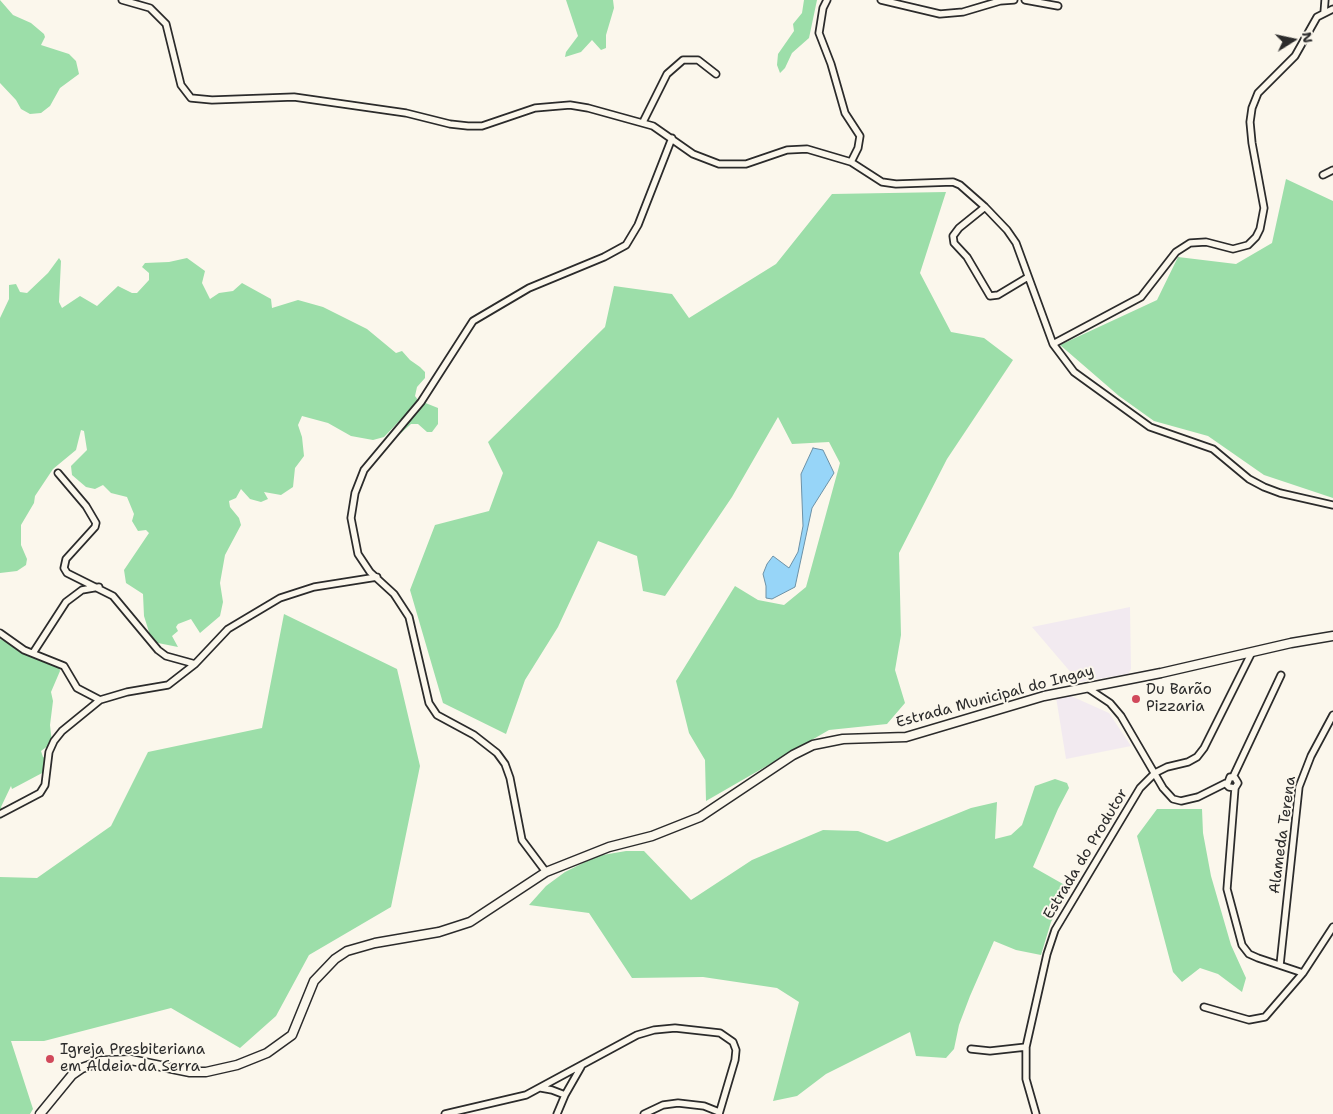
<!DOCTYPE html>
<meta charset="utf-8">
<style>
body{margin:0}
#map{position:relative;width:1333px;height:1114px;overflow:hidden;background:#fbf7ec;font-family:"Shantell Sans",sans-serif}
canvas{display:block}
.north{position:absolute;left:1268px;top:15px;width:50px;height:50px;-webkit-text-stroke:4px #fbf7ec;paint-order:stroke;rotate:80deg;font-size:14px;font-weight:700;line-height:20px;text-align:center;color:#2b2b2b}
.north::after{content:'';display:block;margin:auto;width:18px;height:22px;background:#2b2b2b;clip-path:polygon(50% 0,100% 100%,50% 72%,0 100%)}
</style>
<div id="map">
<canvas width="1333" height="1114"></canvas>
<div class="north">N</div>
</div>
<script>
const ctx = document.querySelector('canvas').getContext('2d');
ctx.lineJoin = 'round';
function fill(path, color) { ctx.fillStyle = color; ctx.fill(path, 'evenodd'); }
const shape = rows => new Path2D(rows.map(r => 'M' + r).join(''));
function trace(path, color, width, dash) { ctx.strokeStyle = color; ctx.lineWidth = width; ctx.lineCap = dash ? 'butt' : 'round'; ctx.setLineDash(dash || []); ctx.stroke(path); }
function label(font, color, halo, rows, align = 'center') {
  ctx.font = font + ' "Shantell Sans",sans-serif'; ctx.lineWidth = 4; ctx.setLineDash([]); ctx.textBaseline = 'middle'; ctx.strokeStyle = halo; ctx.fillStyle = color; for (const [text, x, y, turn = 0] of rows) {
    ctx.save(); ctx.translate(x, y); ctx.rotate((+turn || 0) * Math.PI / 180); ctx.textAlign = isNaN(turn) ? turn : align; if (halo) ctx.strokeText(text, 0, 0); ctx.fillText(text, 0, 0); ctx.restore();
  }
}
fill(shape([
 [1130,607,1131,669,1128,674,1079,682,1032,627],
 [1071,696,1109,713,1131,746,1066,759,1056,697]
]), '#f2eaf0');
fill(shape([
 [0,0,13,15,31,23,44,34,45,37,41,45,69,54,76,61,79,74,60,88,50,106,41,113,30,114,21,109,16,100,0,83],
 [566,0,613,0,614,8,606,35,606,48,601,50,592,40,581,52,565,57,566,52,578,36],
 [804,0,817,0,809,38,792,53,785,68,780,73,777,65,778,54,794,31,793,24,802,13],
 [1286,179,1333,201,1333,498,1264,475,1208,436,1154,421,1119,396,1060,345,1157,300,1178,257,1236,264,1272,243],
 [946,192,920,273,951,332,984,338,1013,360,947,459,899,553,901,635,895,670,905,703,887,724,829,730,706,801,705,760,689,733,676,681,735,586,758,600,784,605,806,587,840,463,829,442,792,444,778,417,732,497,665,596,643,591,637,556,598,541,558,627,525,680,506,734,443,703,410,590,435,525,489,511,503,473,488,442,605,327,614,286,672,294,689,318,776,264,832,194],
 [59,258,61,261,59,302,62,308,80,296,97,306,118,286,132,293,137,293,149,280,149,273,142,267,145,263,169,262,187,258,205,271,202,283,210,299,219,293,233,291,242,283,271,299,272,308,298,300,323,307,367,329,396,353,402,351,410,360,420,367,425,372,425,378,417,387,415,396,418,400,438,408,438,424,432,432,427,432,418,424,411,424,382,450,400,423,401,419,384,437,373,440,351,436,328,423,302,416,298,425,302,437,304,456,295,468,293,487,281,495,264,492,268,499,261,502,250,499,241,489,236,498,229,501,230,507,239,518,241,525,225,555,220,583,223,602,220,616,200,633,191,619,178,624,176,627,178,631,172,636,178,647,148,641,149,632,144,616,143,594,126,583,124,570,149,533,146,530,138,531,132,521,134,514,127,497,111,493,103,485,95,489,86,487,72,475,71,466,87,450,84,431,81,430,76,450,53,469,35,496,34,503,21,525,21,545,27,559,26,565,17,571,0,573,0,318,9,299,9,285,16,284,20,292,27,293,48,273],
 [284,614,397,669,420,766,391,907,309,955,276,1016,240,1048,171,1008,44,1041,11,1041,33,1109,30,1114,0,1114,0,877,37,878,111,826,148,752,262,728],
 [0,639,59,667,60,671,51,692,53,701,50,725,52,743,41,751,43,757,47,759,44,772,12,789,11,786,1,807,3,811,0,820],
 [1055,779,1067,783,1069,788,1058,809,1033,867,1070,888,1051,922,1041,955,1016,950,994,941,970,996,959,1025,954,1049,946,1058,916,1056,910,1032,826,1074,797,1096,773,1101,799,1002,777,988,703,977,632,978,589,913,529,905,546,886,565,872,597,856,626,851,644,851,691,900,752,860,823,830,858,831,887,842,971,808,997,802,995,839,1011,835,1022,825,1035,786],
 [1157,809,1202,809,1203,833,1211,876,1231,945,1246,978,1242,992,1218,974,1200,968,1182,982,1173,972,1137,836]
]), '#9cdea9');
const water = shape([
 [813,448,823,450,834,473,812,508,795,587,772,599,766,598,766,586,763,574,767,564,773,556,789,568,798,552,803,526,801,474,813,448]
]);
fill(water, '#97d5f8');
trace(water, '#6c91a6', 1);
const street = shape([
 [122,0,150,8,166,24,181,85,191,98,212,100,294,97,406,113,450,124,468,126,482,126,535,108,570,105,588,108,653,126,693,154,719,164,746,164,787,150,807,149,851,162,882,182,896,184,953,182,960,185,985,207,1007,230,1016,243,1053,344,1074,372,1150,427,1213,449,1249,479,1264,487,1280,493,1333,505],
 [827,0,823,8,819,33,831,64,845,113,860,136,858,148,851,162],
 [881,0,940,14,963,12,1000,1,1014,0],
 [1025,0,1058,6],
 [1324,13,1325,0],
 [643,122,667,74,683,60,698,60,716,74],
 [1323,175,1333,170],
 [985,207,959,228,953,236,954,243,967,257,990,296,998,295,1028,277],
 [1053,344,1141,297,1176,252,1190,243,1206,242,1233,249,1248,245,1256,237,1260,229,1264,208,1252,143,1250,122,1252,108,1258,93,1295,56,1317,17,1333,9],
 [58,473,86,506,96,523,95,527,66,559,64,568,67,573,113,596,158,650,166,656,195,664],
 [0,633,24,650,64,666,77,688,100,700],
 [33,653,66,602,82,590,99,587],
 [1086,687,1110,703,1121,716,1163,788,1173,799,1181,801,1198,797,1226,783],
 [1233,777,1281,675],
 [1235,788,1229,787,1227,785,1230,777,1235,778,1238,783,1235,788,1227,889,1242,945,1249,954,1258,958,1303,973],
 [0,814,40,793,45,785,49,752,54,741,62,731,100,700,127,692,168,685,195,664,228,629,280,598,314,587,377,577],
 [546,872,522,840,510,778,505,764,497,753,474,735,437,715,429,703,409,617,394,594,370,572,358,554,351,518,355,493,364,470,421,402,473,321,529,288,604,257,626,245,638,225,672,138],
 [1280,965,1299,787,1311,756,1333,715],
 [1204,1007,1249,1020,1265,1017,1303,973,1333,927],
 [971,1049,990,1051,1026,1047],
 [541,1088,552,1090,565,1095],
 [445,1114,526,1095,637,1035,654,1030,675,1028,720,1033,733,1042,736,1050,735,1060,719,1114],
 [557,1114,565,1095,581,1067],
 [644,1114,663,1105,678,1103,704,1106,719,1112],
 [1036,1114,1026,1079,1026,1047,1047,954,1055,930,1140,788,1155,773,1167,767,1188,762,1197,757,1204,748,1252,652]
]);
const secondary = shape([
 [40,1114,72,1075,82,1068,102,1061,131,1060,190,1072,206,1072,237,1065,267,1053,292,1035,314,981,335,959,347,951,375,943,439,932,470,922,546,872,609,847,652,836,700,817,793,755,813,745,843,739,906,737,1044,696,1161,673,1291,643,1333,636]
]);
trace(street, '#2b2b2b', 9);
trace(secondary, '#2b2b2b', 11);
trace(street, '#fbf7ec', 5.5);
trace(secondary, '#fbf7ec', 8);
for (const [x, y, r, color] of [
 [1136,699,5,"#d1495b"],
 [50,1059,5,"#d1495b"]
]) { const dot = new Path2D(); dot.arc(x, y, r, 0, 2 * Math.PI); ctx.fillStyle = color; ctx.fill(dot); trace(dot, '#fbf7ec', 2); }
label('15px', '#2b2b2b', '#fbf7ec', [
 ["Du Barão",1146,690],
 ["Pizzaria",1146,707],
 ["Igreja Presbiteriana",60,1050],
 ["em Aldeia da Serra",60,1067]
], 'left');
label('15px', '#2b2b2b', '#fbf7ec', [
 ["Estrada Municipal do Ingay",995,697,-15],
 ["Alameda Terena",1283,835,-82],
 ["Estrada do Produtor",1086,854,-59]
]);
</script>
